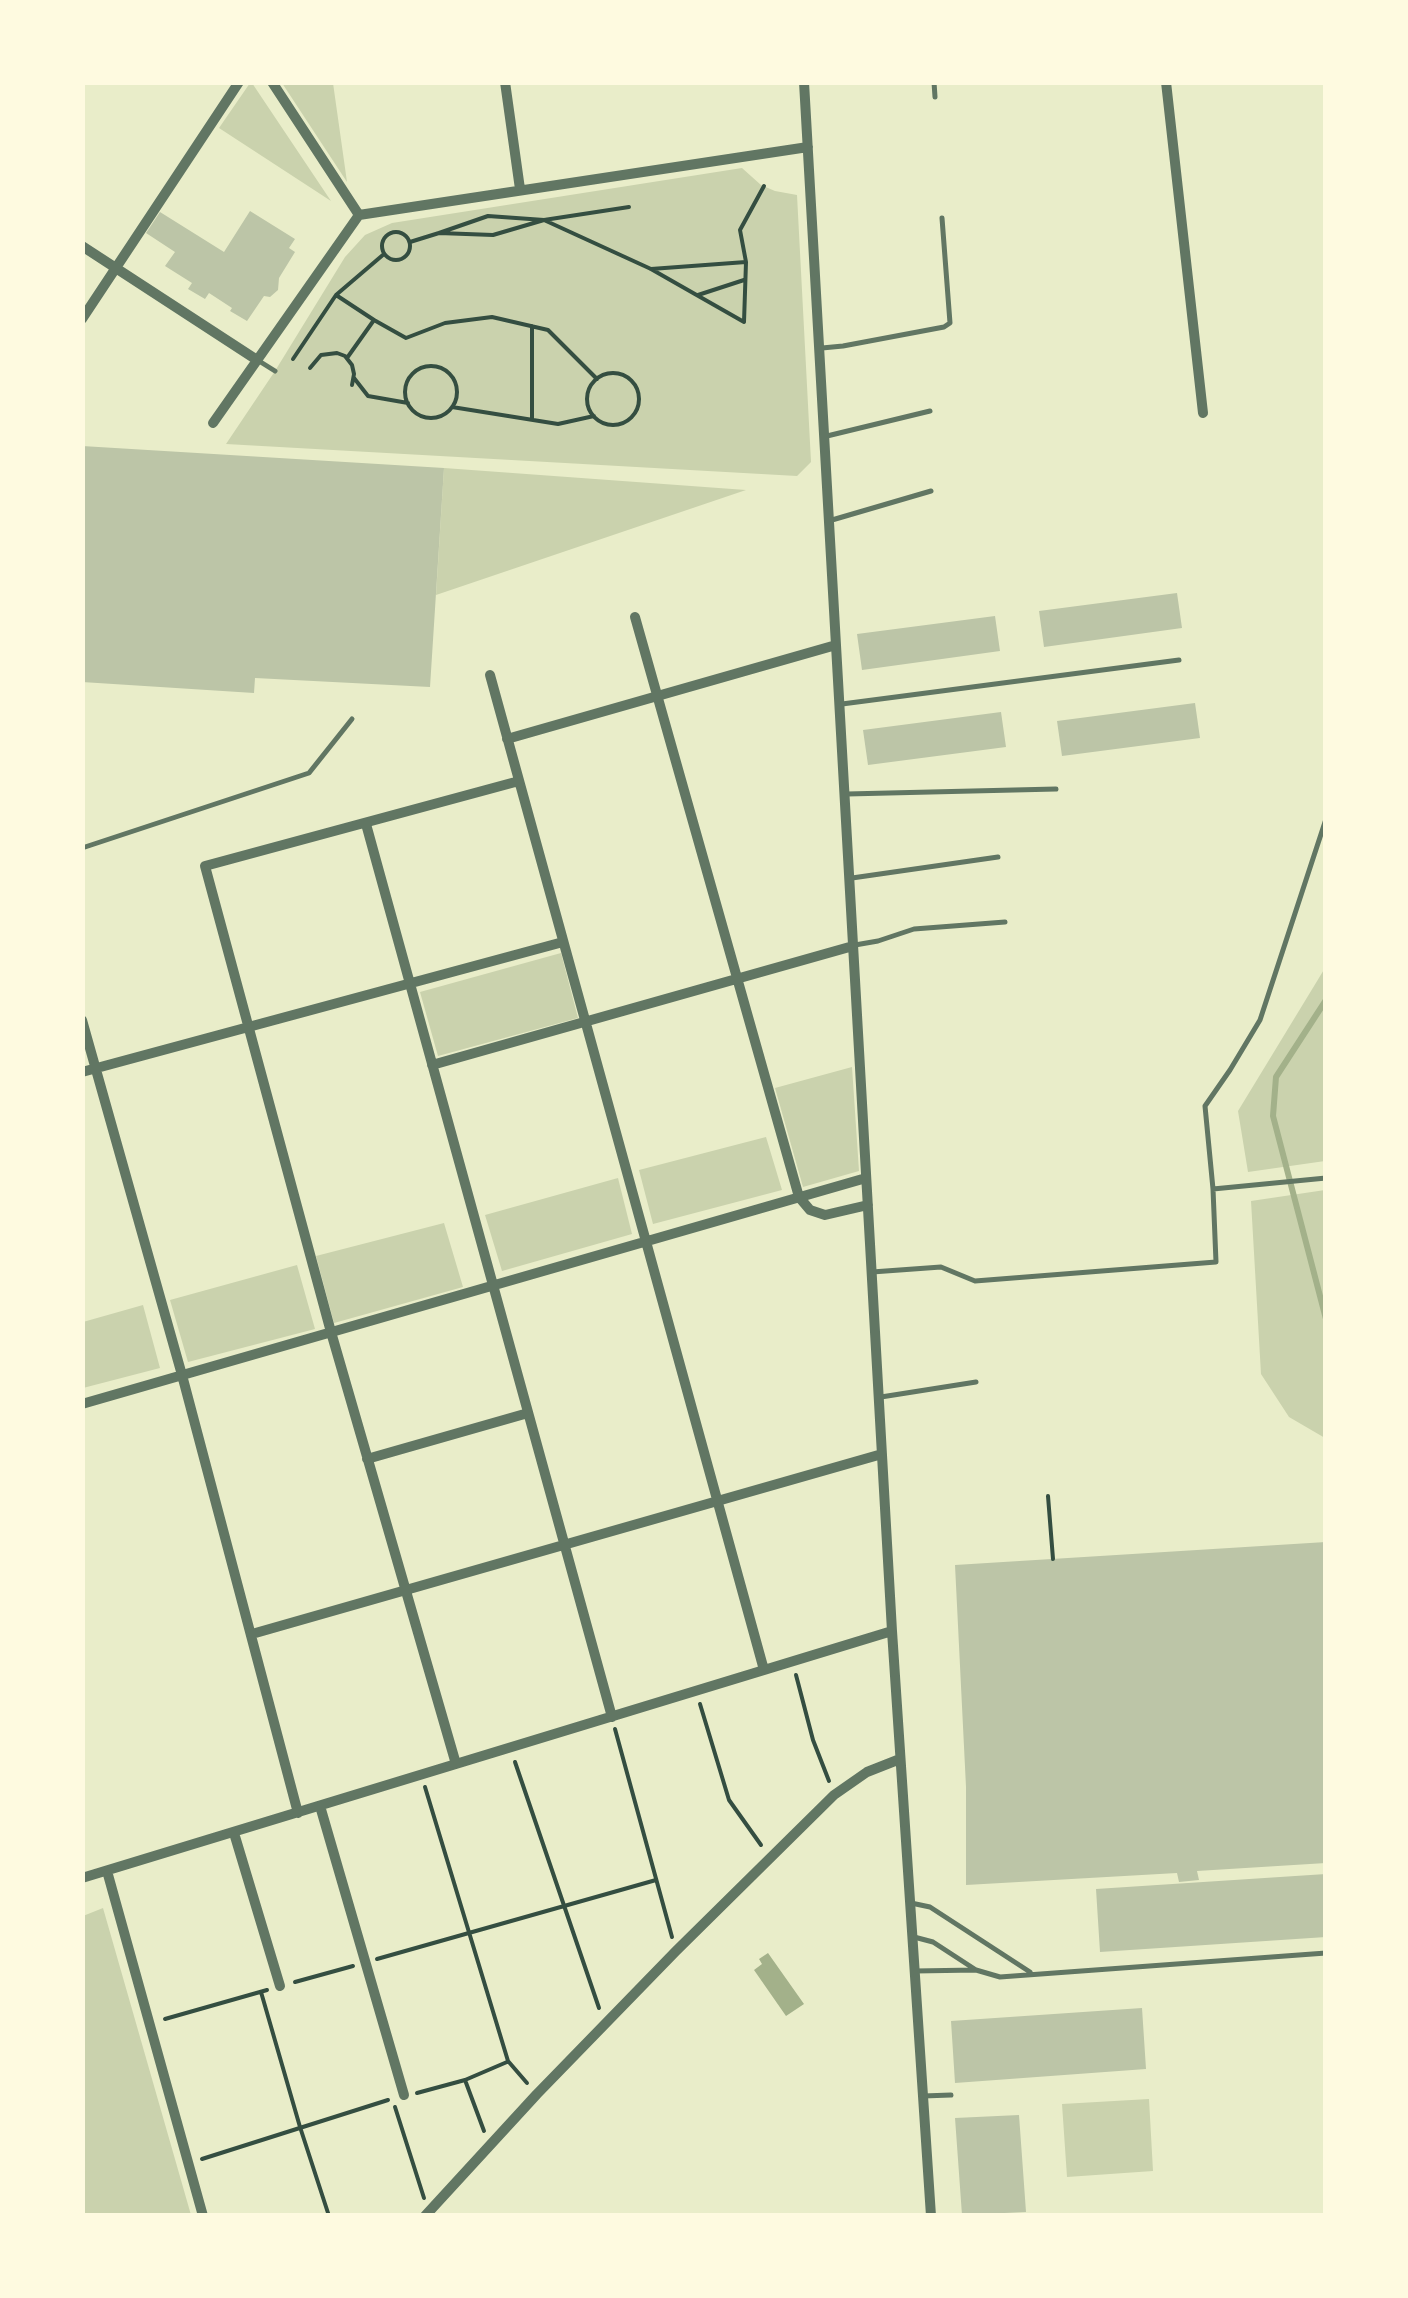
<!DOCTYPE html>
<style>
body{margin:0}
#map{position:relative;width:1408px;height:2298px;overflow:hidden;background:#e9edc9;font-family:"Noto Sans",sans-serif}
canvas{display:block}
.frame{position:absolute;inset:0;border:85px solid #fefae0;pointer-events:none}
</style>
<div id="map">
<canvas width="1408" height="2298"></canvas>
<div class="frame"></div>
</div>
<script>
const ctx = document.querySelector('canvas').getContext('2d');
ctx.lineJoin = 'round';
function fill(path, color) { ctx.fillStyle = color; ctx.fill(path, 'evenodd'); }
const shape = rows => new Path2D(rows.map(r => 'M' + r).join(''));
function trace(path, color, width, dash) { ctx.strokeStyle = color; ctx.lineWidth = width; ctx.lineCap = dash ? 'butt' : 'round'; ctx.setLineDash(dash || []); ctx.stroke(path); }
fill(shape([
 [250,83,252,83,331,201,219,128],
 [282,83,333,83,347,182],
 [742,168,761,185,775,191,797,195,811,462,797,476,226,444,275,371,345,257,365,235,392,223],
 [444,468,746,490,436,595],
 [561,953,578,1018,438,1056,420,992],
 [1325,968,1325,1161,1248,1172,1238,1111],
 [852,1067,859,1171,803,1187,775,1088],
 [766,1137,782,1190,653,1224,639,1170],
 [618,1178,632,1234,502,1271,485,1215],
 [1325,1190,1326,1190,1325,1438,1289,1417,1261,1374,1251,1201],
 [444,1223,463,1287,334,1323,316,1256],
 [297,1265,315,1329,188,1362,170,1300],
 [143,1305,160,1368,83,1388,83,1322],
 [103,1908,191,2215,83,2215,83,1916],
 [1149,2099,1153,2171,1067,2177,1062,2104]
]), '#cad2ad');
fill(shape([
 [768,1953,804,2004,786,2016,754,1970,762,1964,759,1959]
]), '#a3b18a');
trace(shape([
 [1326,1000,1276,1077,1273,1116,1326,1319]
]), '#a3b18a', 6);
fill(shape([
 [250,211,295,239,289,248,295,252,279,278,278,290,270,297,264,296,247,321,230,311,232,308,209,293,205,299,188,289,192,283,165,266,175,252,146,233,160,212,224,252],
 [82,446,444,468,430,687,255,678,254,693,82,682],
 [1177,593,1182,628,1044,647,1039,611],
 [995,616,1000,651,862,670,857,634],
 [1195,703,1200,738,1062,756,1057,721],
 [1001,712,1006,747,868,765,863,730],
 [1326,1542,1326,1863,1197,1871,1199,1880,1179,1882,1177,1873,966,1885,966,1787,955,1565],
 [1326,1874,1326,1937,1100,1952,1096,1889],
 [1142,2008,1146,2069,955,2083,951,2021],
 [1019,2115,1026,2212,962,2215,955,2118]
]), '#bcc5a7');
trace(shape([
 [629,207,544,220,488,216,439,233,493,235,544,220,651,269,744,322,746,262,740,230,764,186],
 '382 246a14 14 0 1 1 28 0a14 14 0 1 1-28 0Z',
 [410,242,439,233],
 [651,269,746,262],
 [336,295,374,320,347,358],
 [698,295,744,280],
 [374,320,406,338,445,323,492,317,548,330,597,379],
 [532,326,532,420],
 [293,359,336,295,384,254],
 '405 392a26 26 0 1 1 52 0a26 26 0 1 1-52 0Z',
 [310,368,321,355,337,353,345,356,352,365,354,374,352,385],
 '587 399a26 26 0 1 1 52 0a26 26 0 1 1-52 0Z',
 [354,378,368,396,408,403],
 [452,407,558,424,594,416],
 [1048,1496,1053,1559],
 [796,1675,813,1740,829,1781],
 [700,1704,729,1800,761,1845],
 [615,1729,672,1937],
 [515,1762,599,2008],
 [425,1787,508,2061,527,2083],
 [377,1959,656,1880],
 [295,1982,353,1966],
 [261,1992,300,2127,329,2216],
 [165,2019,267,1990],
 [465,2080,484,2131],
 [417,2093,465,2080,507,2062],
 [395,2107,424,2198],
 [202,2159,388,2100]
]), '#344e41', 4);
trace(shape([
 [934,82,935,97],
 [822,348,843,346,944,327,950,323,942,218],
 [259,361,275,371],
 [827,436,930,411],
 [832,520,931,491],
 [842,704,1179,660],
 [847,794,1056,789],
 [82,848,309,773,352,719],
 [852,878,998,857],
 [855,945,878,941,914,929,1005,922],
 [1213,1189,1326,1178],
 [872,1272,941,1267,975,1281,1216,1262,1213,1189,1205,1106,1230,1070,1260,1020,1326,819],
 [881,1397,976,1382],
 [911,1903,930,1907,1030,1972],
 [914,1937,933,1942,976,1970,1000,1977,1326,1953],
 [915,1971,976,1970],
 [923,2096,951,2095]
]), '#617663', 5);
trace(shape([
 [272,82,359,215],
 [505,82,520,189],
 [804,82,892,1631,931,2216],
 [1166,82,1203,413],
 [82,246,257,360],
 [82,319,239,82],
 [213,423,359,215,808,147],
 [635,617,799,1197,810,1210,825,1215,868,1205],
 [490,675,764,1670],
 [507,739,836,645],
 [366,824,612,1717],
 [82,1020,182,1375,298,1813],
 [432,1065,853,946],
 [82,1072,563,942],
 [82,1404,866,1178],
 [367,1459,528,1413],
 [252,1634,882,1454],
 [456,1764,331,1332,205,866,519,781],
 [320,1806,404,2095],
 [234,1833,280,1986],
 [107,1871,203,2216],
 [82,1878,892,1631],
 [425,2216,537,2094,676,1951,834,1795,867,1772,900,1759]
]), '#617663', 10);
</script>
